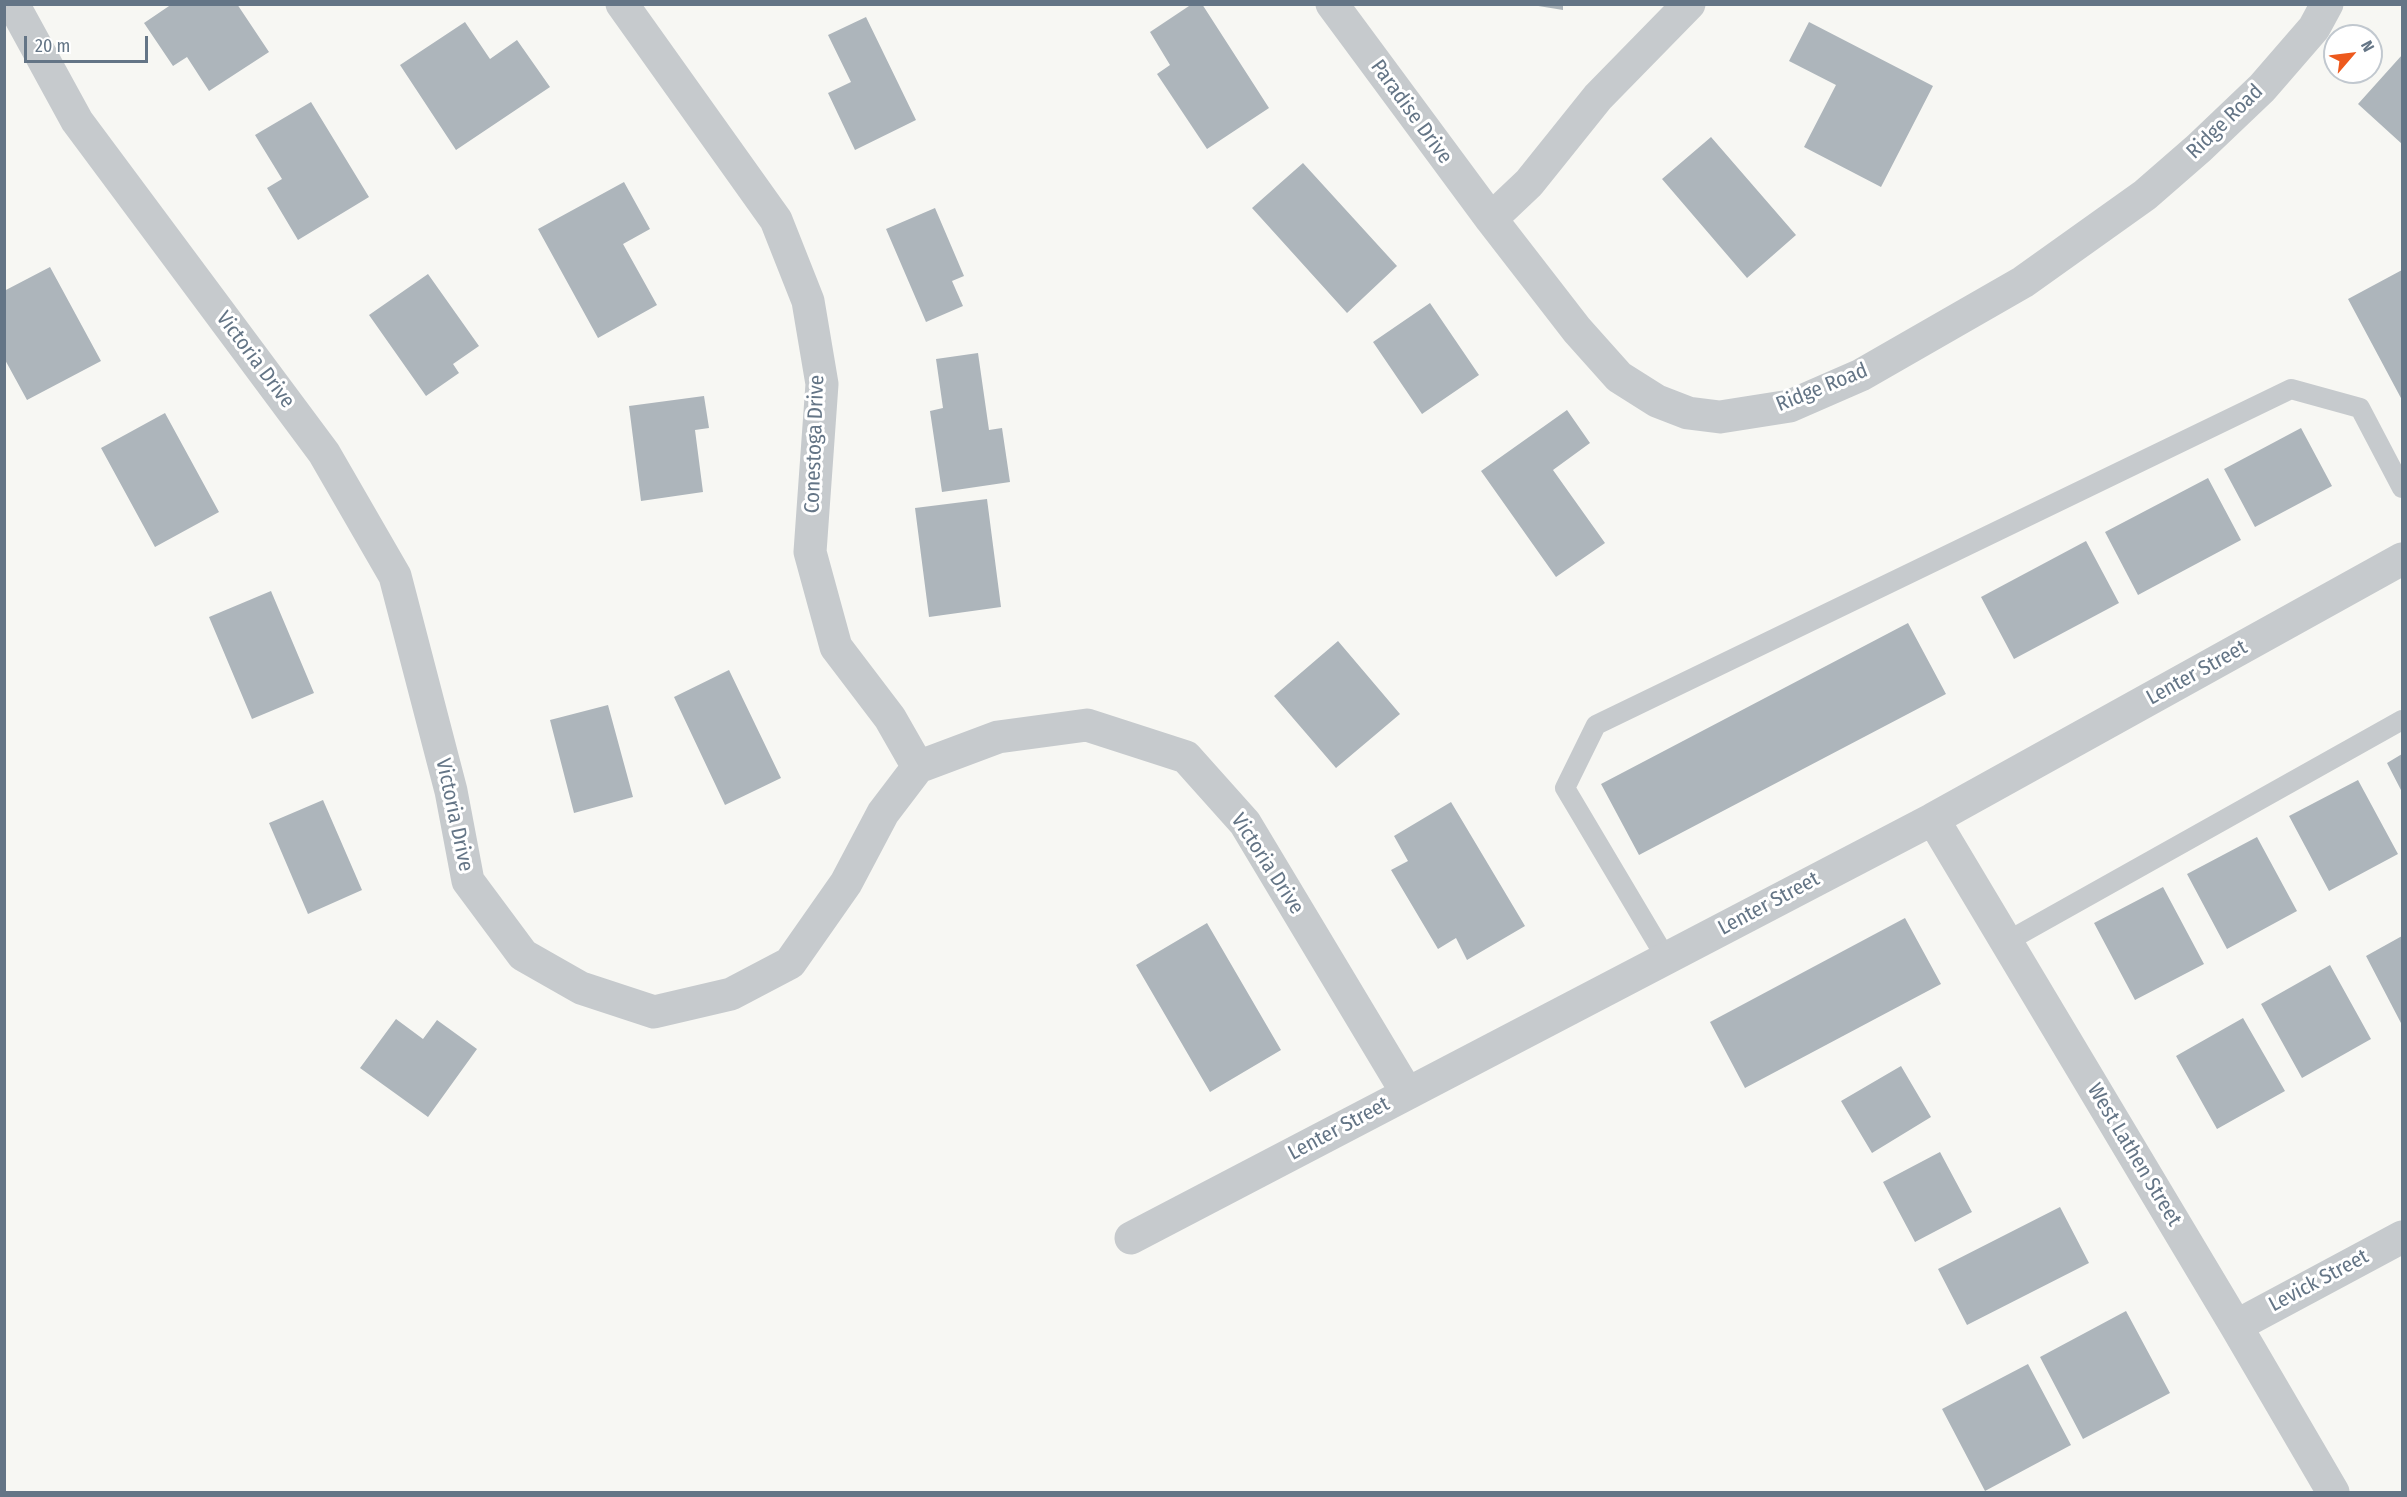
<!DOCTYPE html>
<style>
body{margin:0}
#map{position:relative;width:2407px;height:1497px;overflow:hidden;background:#f7f7f3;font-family:"Fira Sans Condensed",sans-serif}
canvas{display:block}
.frame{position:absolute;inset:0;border:6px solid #647586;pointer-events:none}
.north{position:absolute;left:2323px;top:24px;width:60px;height:60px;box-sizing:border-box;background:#fff;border:2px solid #c1c8cf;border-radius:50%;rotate:62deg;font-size:16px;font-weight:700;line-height:24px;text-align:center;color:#647586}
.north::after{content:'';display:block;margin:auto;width:21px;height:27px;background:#ed591d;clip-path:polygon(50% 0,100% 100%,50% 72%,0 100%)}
.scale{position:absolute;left:24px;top:36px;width:124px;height:27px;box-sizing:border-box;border:3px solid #647586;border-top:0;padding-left:8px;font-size:18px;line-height:21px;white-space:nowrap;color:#647586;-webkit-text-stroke:4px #fff;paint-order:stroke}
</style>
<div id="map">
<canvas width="2407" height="1497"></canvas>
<div class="frame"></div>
<div class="north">N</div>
<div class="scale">20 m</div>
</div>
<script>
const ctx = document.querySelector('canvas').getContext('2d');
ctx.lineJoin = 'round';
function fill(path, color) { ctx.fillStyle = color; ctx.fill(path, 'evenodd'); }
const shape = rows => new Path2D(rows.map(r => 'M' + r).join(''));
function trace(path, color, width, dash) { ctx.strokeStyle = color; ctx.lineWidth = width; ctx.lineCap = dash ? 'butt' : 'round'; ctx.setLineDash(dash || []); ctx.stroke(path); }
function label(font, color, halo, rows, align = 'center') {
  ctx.font = font + ' "Fira Sans Condensed",sans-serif'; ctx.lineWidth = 6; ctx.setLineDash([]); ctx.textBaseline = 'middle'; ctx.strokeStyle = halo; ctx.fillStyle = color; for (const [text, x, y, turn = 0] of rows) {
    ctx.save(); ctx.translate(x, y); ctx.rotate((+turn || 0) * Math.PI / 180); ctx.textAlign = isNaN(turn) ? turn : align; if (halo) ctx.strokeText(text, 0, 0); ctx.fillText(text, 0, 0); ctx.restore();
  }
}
fill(shape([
 [172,4,237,4,269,52,209,91,187,57,173,66,144,23],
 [1192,4,1202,4,1269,108,1207,149,1157,74,1170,65,1150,32],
 [1526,4,1563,4,1563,10],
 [866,17,916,120,855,150,828,93,851,82,828,35],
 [465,22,490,59,517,40,550,87,456,150,400,65],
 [1809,22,1933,86,1881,187,1804,147,1836,85,1789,61],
 [2402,55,2402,144,2358,104],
 [311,102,369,197,298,240,267,188,282,179,255,135],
 [1711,137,1796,235,1747,278,1662,179],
 [1303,163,1397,266,1347,313,1252,208],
 [624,182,650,229,623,244,657,305,598,338,538,229],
 [935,208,964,276,952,281,963,306,926,322,886,229],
 [50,267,101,361,27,400,4,358,4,291],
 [2402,270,2402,400,2348,299],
 [428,274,479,346,453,364,459,373,426,396,369,315],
 [1430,303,1479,375,1422,414,1373,342],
 [978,353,989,430,1002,428,1010,482,942,492,930,411,943,408,936,359],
 [704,396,709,428,695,430,703,492,641,501,629,406],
 [1567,410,1590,443,1553,470,1605,543,1556,577,1481,471],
 [165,413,219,512,155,547,101,448],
 [2301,428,2332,486,2255,527,2224,469],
 [2208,478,2241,540,2138,595,2105,532],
 [987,499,1001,607,929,617,915,508],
 [2086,541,2119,603,2014,659,1981,597],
 [271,591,314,693,252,719,209,617],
 [1908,623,1946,694,1639,855,1601,784],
 [1338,641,1400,714,1336,768,1274,696],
 [729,670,781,778,725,805,674,697],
 [608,705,633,797,574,813,550,720],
 [2402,754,2402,792,2387,763],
 [2358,780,2398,854,2329,891,2289,816],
 [323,800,362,890,308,914,269,823],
 [1451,802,1525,926,1467,960,1456,938,1438,949,1391,870,1408,861,1394,836],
 [2257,837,2297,911,2227,949,2187,874],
 [2163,887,2204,964,2135,1000,2094,923],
 [1905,918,1941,984,1745,1088,1710,1022],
 [1207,923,1281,1050,1210,1092,1136,965],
 [2402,936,2402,1025,2366,956],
 [2330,965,2371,1039,2302,1078,2261,1004],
 [2243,1018,2285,1091,2217,1129,2176,1056],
 [396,1019,423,1039,437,1020,477,1049,428,1117,360,1068],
 [1901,1066,1931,1117,1872,1153,1841,1101],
 [1940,1152,1972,1212,1915,1242,1883,1182],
 [2060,1207,2089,1263,1967,1325,1938,1269],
 [2126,1311,2170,1393,2083,1439,2040,1357],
 [2028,1364,2071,1445,1985,1491,1942,1409]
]), '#adb5bb');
trace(shape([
 [2006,942,2402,720],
 [1666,958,1565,788,1596,725,2291,389,2360,408,2402,488]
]), '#c6cacd', 20);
trace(shape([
 [13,4,77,121,324,453,395,576,451,791,468,881,523,955,581,988,654,1012,731,994,790,963,846,883,883,813,918,767,998,737,1087,725,1186,757,1245,823,1407,1093],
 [622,4,776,220,808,301,822,384,810,552,836,647,890,718,918,767],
 [1332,4,1491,219,1577,330,1619,377,1657,401,1688,413,1720,417,1790,406,1861,375,2023,282,2145,195,2199,148,2262,88,2314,28,2327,4],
 [1491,219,1529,183,1598,97,1689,4],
 [1933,819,2236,1326,2333,1492],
 [1131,1238,1933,819,2402,559],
 [2236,1326,2402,1237]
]), '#c6cacd', 33);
label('21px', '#647586', '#fff', [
 ["Paradise Drive",1411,112,54],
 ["Ridge Road",2225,122,-44],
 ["Victoria Drive",255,360,53],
 ["Ridge Road",1822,388,-22],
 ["Conestoga Drive",815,444,-88],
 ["Lenter Street",2197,673,-29],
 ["Victoria Drive",454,815,78],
 ["Victoria Drive",1267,864,57],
 ["Lenter Street",1769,904,-28],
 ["Lenter Street",1339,1129,-28],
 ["West Lathen Street",2134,1155,59],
 ["Levick Street",2319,1281,-28]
]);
</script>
